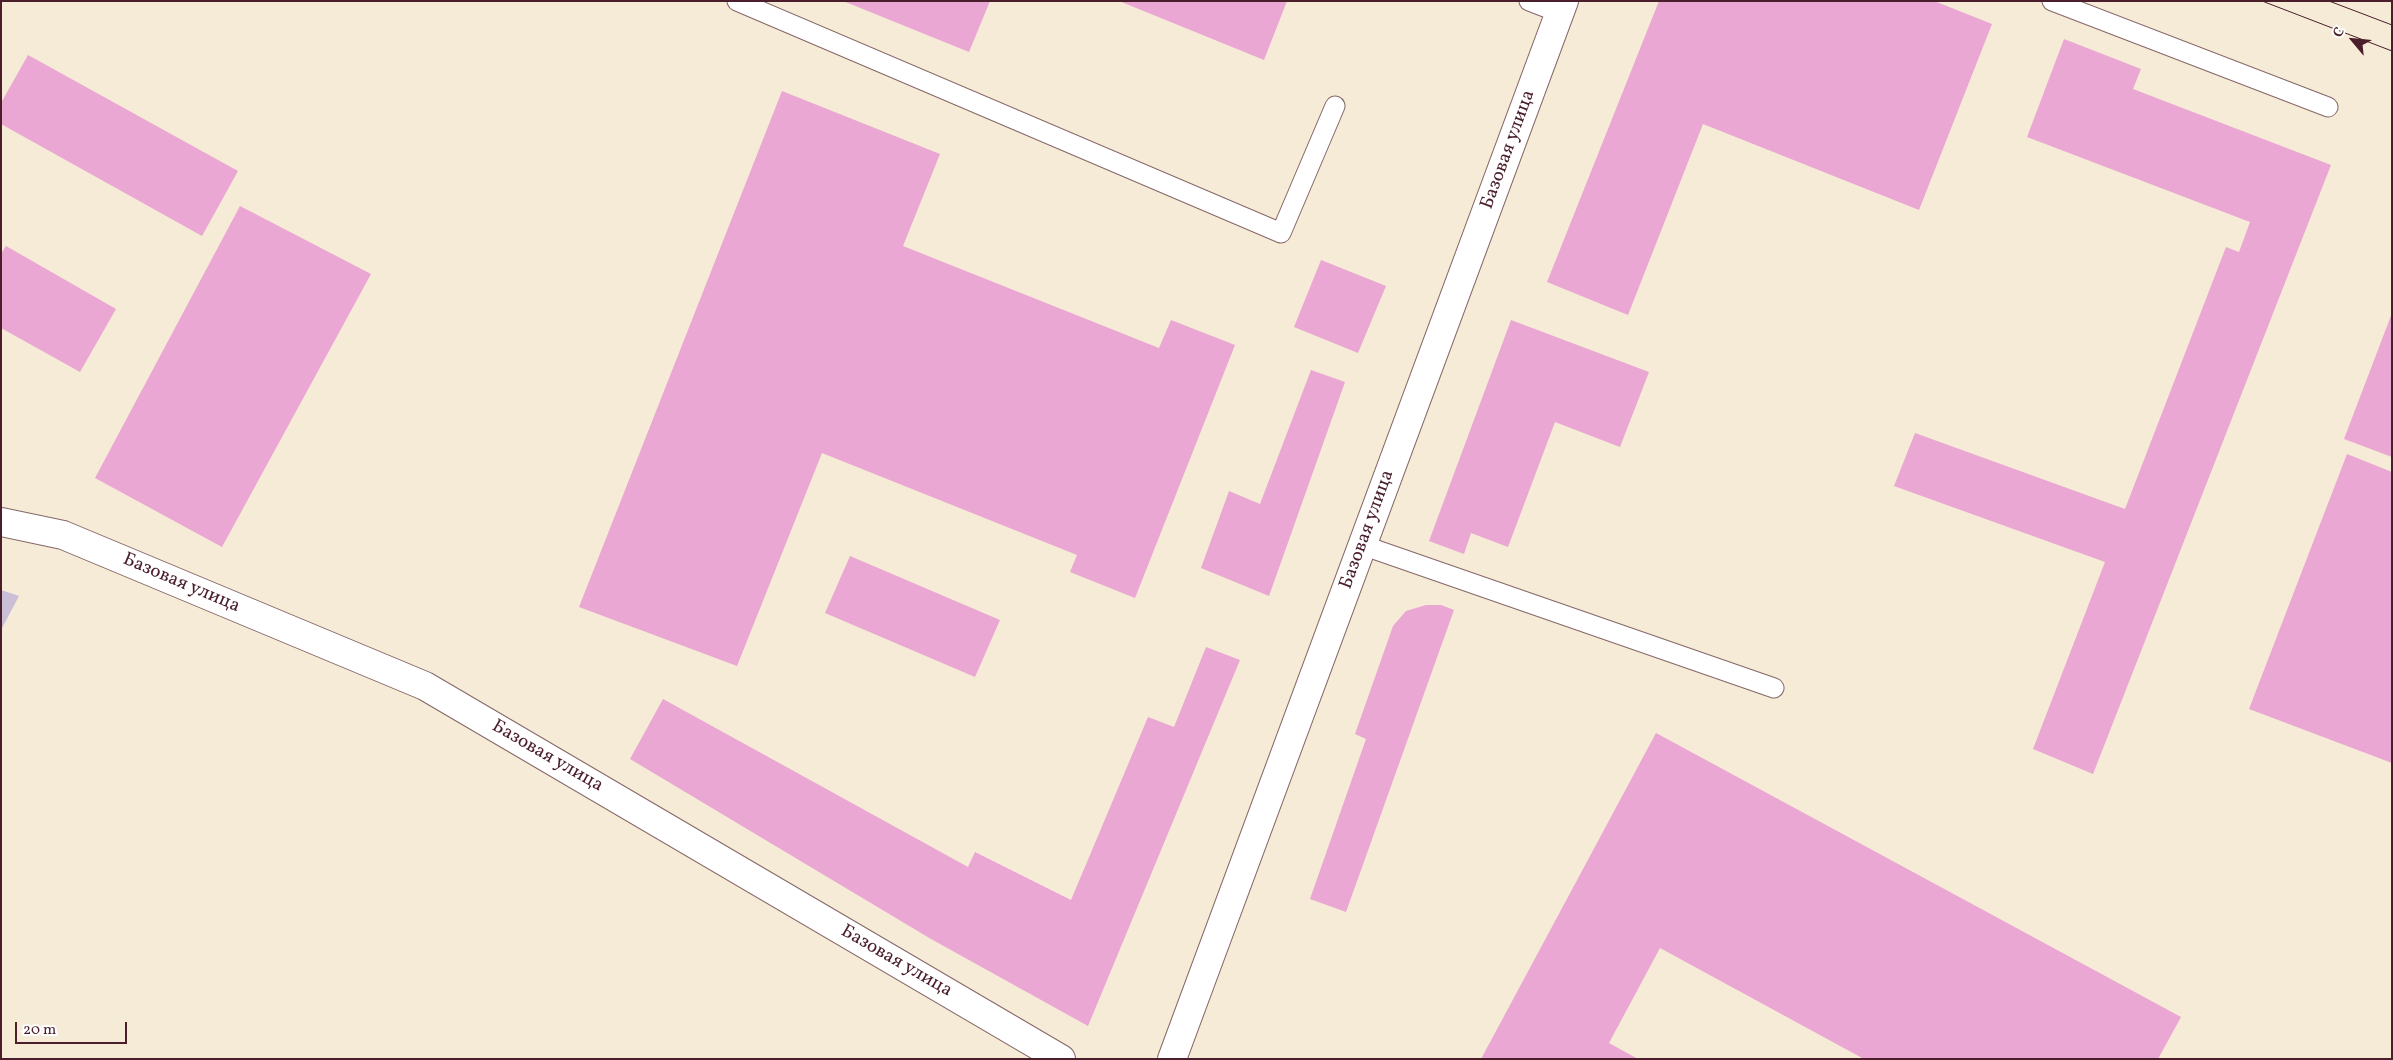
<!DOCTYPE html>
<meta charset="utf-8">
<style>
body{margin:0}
#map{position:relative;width:2393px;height:1060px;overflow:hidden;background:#f5ebd6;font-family:Vollkorn,serif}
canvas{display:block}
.frame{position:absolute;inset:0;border:2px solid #4a1f2b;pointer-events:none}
.north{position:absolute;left:2328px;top:15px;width:50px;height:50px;-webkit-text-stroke:4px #fff;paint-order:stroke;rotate:298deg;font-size:14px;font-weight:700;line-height:20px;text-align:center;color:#4a1f2b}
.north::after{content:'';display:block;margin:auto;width:18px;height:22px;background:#4a1f2b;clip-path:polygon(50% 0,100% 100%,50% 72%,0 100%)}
.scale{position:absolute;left:15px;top:1022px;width:112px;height:22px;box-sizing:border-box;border:2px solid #4a1f2b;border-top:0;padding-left:6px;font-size:15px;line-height:18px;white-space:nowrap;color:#4a1f2b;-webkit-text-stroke:4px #fff;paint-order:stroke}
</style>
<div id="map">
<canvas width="2393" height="1060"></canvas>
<div class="frame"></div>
<div class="north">С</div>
<div class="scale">20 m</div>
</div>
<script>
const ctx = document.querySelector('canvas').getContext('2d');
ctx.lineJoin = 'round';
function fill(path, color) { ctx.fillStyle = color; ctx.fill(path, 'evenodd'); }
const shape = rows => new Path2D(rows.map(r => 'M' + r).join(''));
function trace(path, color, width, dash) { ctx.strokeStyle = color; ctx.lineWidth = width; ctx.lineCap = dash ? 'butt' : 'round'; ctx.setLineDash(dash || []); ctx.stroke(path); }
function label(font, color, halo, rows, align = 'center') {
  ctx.font = font + ' Vollkorn,serif'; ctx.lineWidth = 5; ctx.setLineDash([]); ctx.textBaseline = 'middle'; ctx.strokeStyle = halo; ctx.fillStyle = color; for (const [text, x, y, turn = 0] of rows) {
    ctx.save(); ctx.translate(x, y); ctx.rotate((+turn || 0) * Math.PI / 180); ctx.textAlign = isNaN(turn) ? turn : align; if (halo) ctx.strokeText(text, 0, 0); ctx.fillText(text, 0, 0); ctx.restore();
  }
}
fill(shape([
 [1,590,19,596,1,630]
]), '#cabfd6');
fill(shape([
 [843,1,990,1,969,52],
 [1119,1,1287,1,1264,60],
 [1659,1,1934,1,1992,24,1919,210,1703,124,1628,315,1547,282],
 [2064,39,2141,69,2133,89,2331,165,2093,774,2033,749,2105,562,1894,486,1915,433,2125,509,2226,247,2239,252,2250,222,2027,137],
 [28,55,238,171,202,236,1,124,1,103],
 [782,91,940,154,903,246,1159,348,1171,320,1235,345,1135,598,1070,572,1077,555,822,453,737,666,579,607],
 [240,206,371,274,222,547,95,478],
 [6,246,116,309,80,372,1,328,1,254],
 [1321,260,1386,286,1358,353,1294,327],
 [2392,313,2392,457,2344,439],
 [1511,320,1649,372,1620,447,1555,422,1508,547,1471,533,1464,554,1429,541],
 [1311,370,1345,382,1269,596,1201,568,1229,491,1260,504],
 [2347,454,2392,472,2392,763,2249,709],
 [850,556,1000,620,975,677,825,613],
 [1426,605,1441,605,1454,610,1346,912,1310,899,1366,739,1355,734,1393,626,1406,611],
 [1206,647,1240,660,1088,1026,931,939,630,759,663,699,968,867,975,852,1071,900,1148,717,1174,727],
 [1656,733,2181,1017,2158,1059,1864,1059,1660,948,1609,1043,1638,1059,1481,1059]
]), '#eaa7d3');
const service = shape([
 [737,1,1281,233,1335,106],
 [1529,1,1560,13],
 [2052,1,2328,107],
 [1362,545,1774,688]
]);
const minor = shape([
 [1,522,63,535,425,686,1061,1059],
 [1172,1059,1564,1]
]);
trace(service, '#866667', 21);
trace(minor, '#866667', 30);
trace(service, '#fff', 19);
trace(minor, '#fff', 28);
trace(shape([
 [2262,1,2392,51],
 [2329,1,2392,25]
]), '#4a1f2b', 1);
label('19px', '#4a1f2b', '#fff', [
 ["Базовая улица",1509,150,-70],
 ["Базовая улица",1368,530,-70],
 ["Базовая улица",181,584,23],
 ["Базовая улица",547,757,30],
 ["Базовая улица",896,962,30]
]);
</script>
